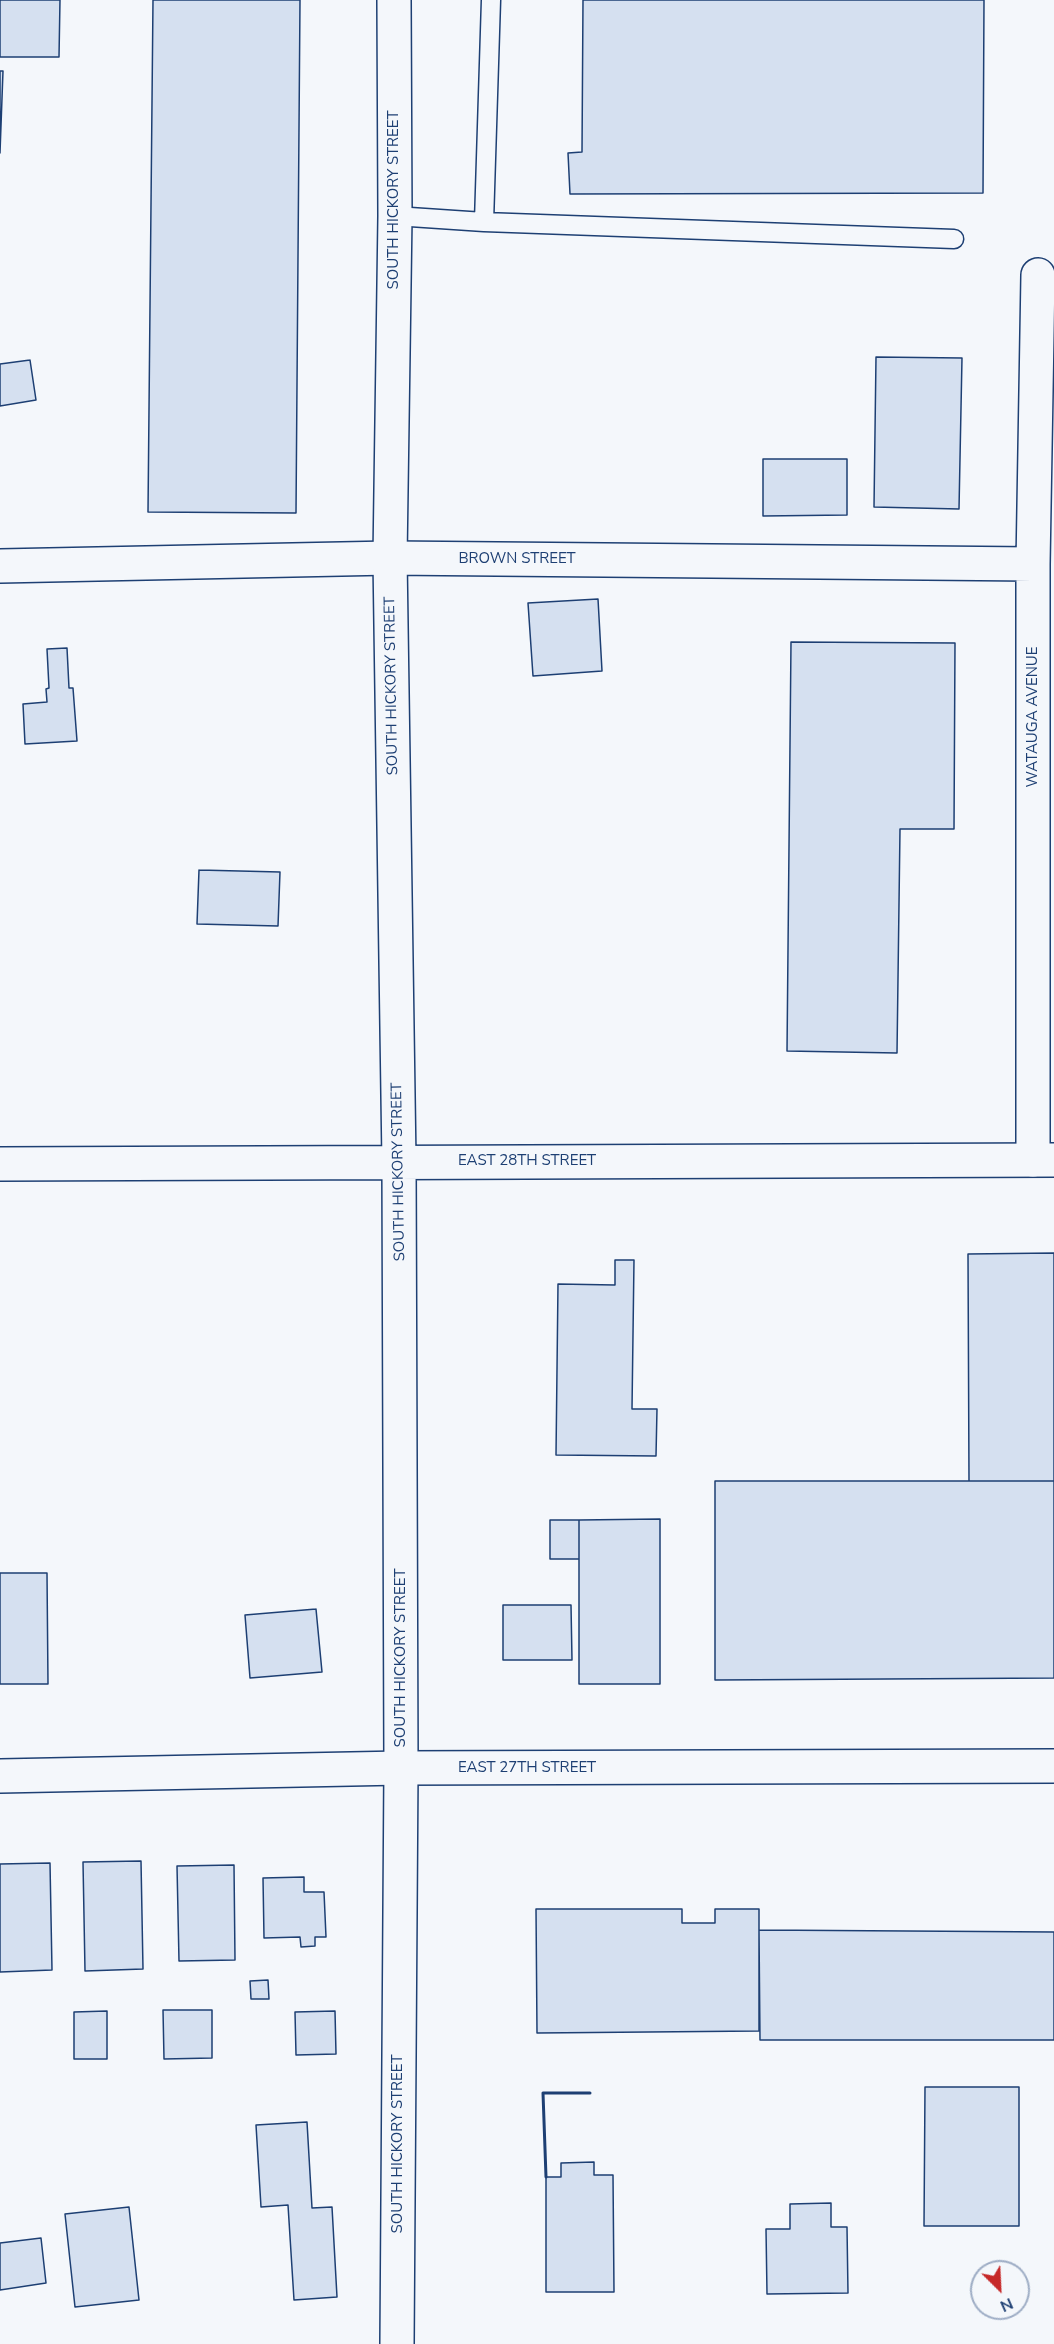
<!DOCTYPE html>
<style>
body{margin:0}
#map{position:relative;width:1054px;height:2344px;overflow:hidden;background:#f4f7fb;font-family:"Nunito Sans",sans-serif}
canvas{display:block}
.north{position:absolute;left:970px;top:2260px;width:60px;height:60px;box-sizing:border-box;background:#f4f7fb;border:2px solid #9eadc5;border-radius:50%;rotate:156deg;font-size:16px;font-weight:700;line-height:24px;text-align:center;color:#1d3f73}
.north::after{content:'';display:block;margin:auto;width:21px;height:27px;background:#c62828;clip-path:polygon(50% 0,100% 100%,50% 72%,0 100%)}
</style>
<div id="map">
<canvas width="1054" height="2344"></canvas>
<div class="north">N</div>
</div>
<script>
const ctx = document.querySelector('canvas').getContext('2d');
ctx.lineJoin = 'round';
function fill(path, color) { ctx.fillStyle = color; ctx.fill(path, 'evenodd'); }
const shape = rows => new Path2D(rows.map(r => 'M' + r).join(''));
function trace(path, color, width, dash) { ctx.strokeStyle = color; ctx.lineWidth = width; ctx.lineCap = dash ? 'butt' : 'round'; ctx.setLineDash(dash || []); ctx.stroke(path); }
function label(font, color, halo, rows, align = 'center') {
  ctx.font = font + ' "Nunito Sans",sans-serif'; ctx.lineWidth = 4.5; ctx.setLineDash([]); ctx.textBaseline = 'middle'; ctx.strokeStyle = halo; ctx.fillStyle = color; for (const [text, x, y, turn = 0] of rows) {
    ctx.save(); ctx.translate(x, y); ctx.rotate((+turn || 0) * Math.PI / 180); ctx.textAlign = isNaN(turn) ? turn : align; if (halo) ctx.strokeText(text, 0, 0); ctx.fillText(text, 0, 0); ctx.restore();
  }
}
const building = shape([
 [0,0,60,0,59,57,0,57,0,0],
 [153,0,300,0,296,513,148,512,153,0],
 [583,0,984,0,983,193,570,194,568,153,582,152,583,0],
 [0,71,3,71,0,153,0,71],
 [876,357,962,358,959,509,874,507,876,357],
 [30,360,36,400,0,406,0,364,30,360],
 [763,459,847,459,847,515,763,516,763,459],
 [598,599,602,671,533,676,528,603,598,599],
 [791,642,955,643,954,829,900,829,897,1053,787,1051,791,642],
 [67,648,69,688,73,688,77,741,25,744,23,704,47,702,46,689,49,688,47,649,67,648],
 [199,870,280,872,278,926,197,924,199,870],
 [1054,1253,1054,1481,969,1481,968,1254,1054,1253],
 [615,1260,634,1260,632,1409,657,1409,656,1456,556,1455,558,1284,615,1285,615,1260],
 [715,1481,1054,1481,1054,1678,715,1680,715,1481],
 [660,1519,660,1684,579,1684,579,1520,660,1519],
 [550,1520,579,1520,579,1559,550,1559,550,1520],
 [0,1573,47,1573,48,1684,0,1684,0,1573],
 [503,1605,571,1605,572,1660,503,1660,503,1605],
 [316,1609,322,1672,250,1678,245,1615,316,1609],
 [141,1861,143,1969,85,1971,83,1862,141,1861],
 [50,1863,52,1970,0,1972,0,1864,50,1863],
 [234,1865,235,1960,179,1961,177,1866,234,1865],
 [304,1877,304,1892,324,1892,326,1937,315,1937,315,1946,301,1947,300,1937,264,1938,263,1878,304,1877],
 [536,1909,682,1909,682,1923,715,1923,715,1909,759,1909,759,2031,537,2033,536,1909],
 [759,1930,1054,1932,1054,2040,760,2040,759,1930],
 [268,1980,269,1999,251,1999,250,1981,268,1980],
 [163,2010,212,2010,212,2058,164,2059,163,2010],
 [107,2011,107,2059,74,2059,74,2012,107,2011],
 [335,2011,336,2054,296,2055,295,2012,335,2011],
 [925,2087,1019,2087,1019,2226,924,2226,925,2087],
 [307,2122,312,2208,332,2207,337,2297,294,2300,288,2205,261,2207,256,2125,307,2122],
 [594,2162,594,2175,613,2175,614,2292,546,2292,546,2177,561,2177,561,2163,594,2162],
 [831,2203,831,2227,847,2227,848,2293,767,2294,766,2229,790,2229,790,2204,831,2203],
 [129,2207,139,2300,75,2307,65,2214,129,2207],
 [41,2238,46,2283,0,2290,0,2243,41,2238]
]);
fill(building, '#d5e0f0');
trace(building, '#1d3f73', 1.5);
const service = shape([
 [395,216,484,222,491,0],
 [484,222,954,239]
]);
const minor = shape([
 [0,566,390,558,1033,564],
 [1033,1160,1033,564,1038,275],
 [0,1776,401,1768,1054,1766]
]);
const tertiary = shape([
 [394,0,395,216,390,558,399,1162,401,1768,397,2344],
 [0,1164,1054,1160]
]);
trace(service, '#1d3f73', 21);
trace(minor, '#1d3f73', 36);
trace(tertiary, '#1d3f73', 36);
trace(service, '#f4f7fb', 18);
trace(minor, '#f4f7fb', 33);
trace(tertiary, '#f4f7fb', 33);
trace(shape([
 [546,2177,543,2093,590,2093]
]), '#1d3f73', 3);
label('15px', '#1d3f73', '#f4f7fb', [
 ["SOUTH HICKORY STREET",394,200,-90],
 ["BROWN STREET",517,559],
 ["SOUTH HICKORY STREET",392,686,-91],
 ["WATAUGA AVENUE",1033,717,-90],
 ["EAST 28TH STREET",527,1161],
 ["SOUTH HICKORY STREET",399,1172,-91],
 ["SOUTH HICKORY STREET",401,1658,-90],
 ["EAST 27TH STREET",527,1768],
 ["SOUTH HICKORY STREET",398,2144,-90]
]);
</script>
